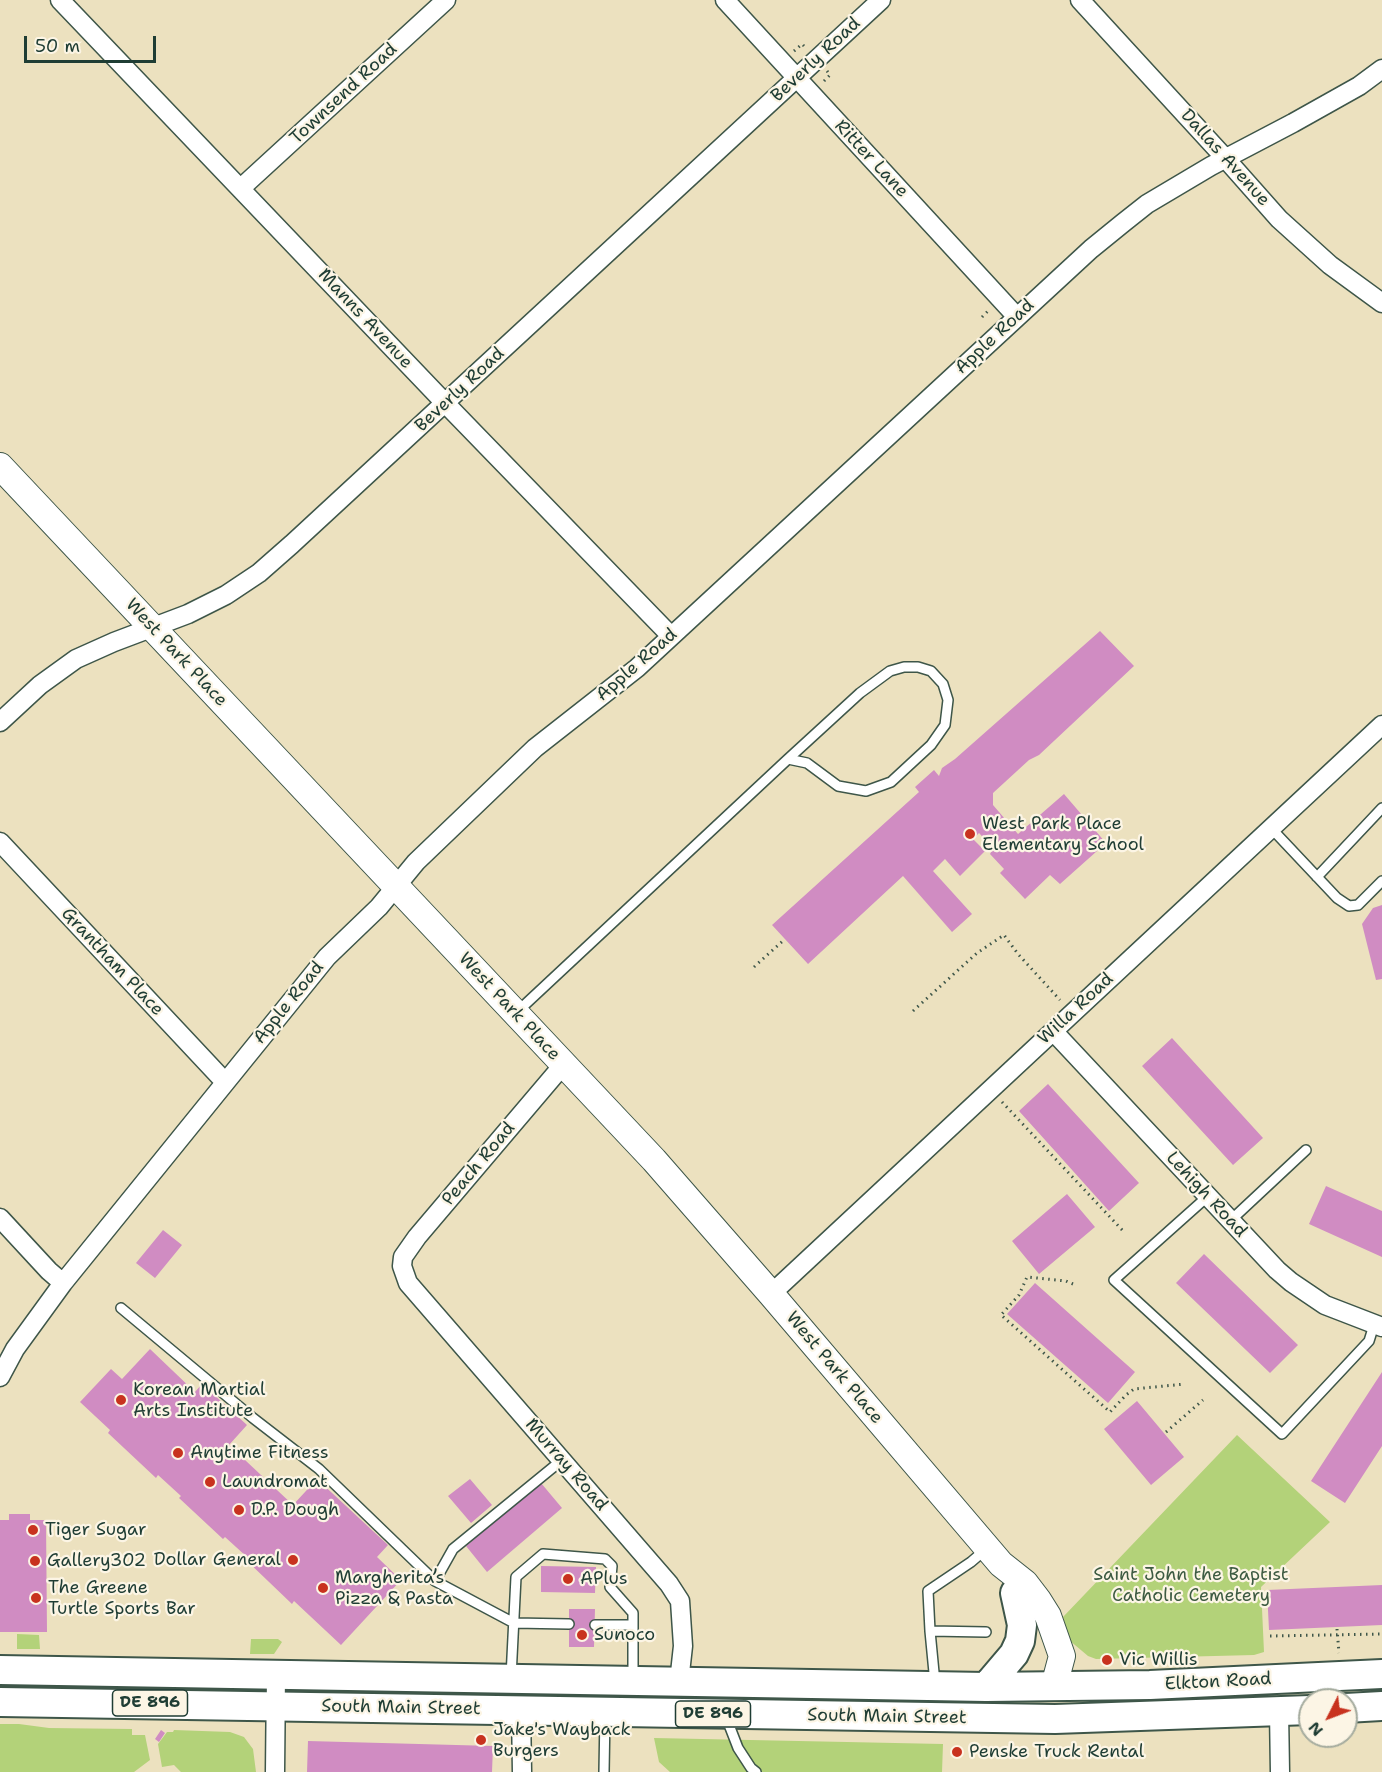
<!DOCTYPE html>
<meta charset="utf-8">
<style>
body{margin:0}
#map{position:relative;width:1382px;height:1772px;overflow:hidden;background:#ece1bf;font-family:"Shantell Sans",sans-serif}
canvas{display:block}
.north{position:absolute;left:1298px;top:1688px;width:60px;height:60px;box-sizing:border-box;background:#fcf5e5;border:2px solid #a4ab9e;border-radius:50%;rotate:228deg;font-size:16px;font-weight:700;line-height:24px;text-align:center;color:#1f3d34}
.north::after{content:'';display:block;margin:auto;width:21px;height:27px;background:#c8321e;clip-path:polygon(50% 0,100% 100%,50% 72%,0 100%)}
.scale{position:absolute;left:24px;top:36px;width:132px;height:27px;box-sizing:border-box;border:3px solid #1f3d34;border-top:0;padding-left:8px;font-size:18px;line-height:21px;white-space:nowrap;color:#1f3d34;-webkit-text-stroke:4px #fcf5e5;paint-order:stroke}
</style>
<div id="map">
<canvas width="1382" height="1772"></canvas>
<div class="north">N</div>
<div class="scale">50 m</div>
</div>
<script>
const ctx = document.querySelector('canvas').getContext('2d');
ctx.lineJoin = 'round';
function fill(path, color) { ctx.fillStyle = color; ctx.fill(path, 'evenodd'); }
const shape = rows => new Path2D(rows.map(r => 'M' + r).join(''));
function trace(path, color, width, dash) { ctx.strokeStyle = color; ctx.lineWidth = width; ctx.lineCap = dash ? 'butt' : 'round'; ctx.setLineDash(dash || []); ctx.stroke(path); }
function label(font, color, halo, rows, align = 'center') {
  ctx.font = font + ' "Shantell Sans",sans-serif'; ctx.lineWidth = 4.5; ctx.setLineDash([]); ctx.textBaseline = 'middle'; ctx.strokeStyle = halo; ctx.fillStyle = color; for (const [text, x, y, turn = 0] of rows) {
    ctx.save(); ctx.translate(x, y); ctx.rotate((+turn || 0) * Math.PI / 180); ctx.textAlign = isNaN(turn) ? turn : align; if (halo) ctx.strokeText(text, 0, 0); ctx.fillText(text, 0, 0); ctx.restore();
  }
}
fill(shape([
 [1237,1435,1330,1522,1261,1587,1264,1652,1254,1655,1096,1659,1088,1656,1069,1640,1063,1617],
 [17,1634,39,1635,40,1649,17,1649],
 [251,1639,278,1639,282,1642,274,1654,250,1654],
 [0,1724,19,1724,49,1728,132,1729,132,1735,145,1735,150,1760,134,1772,0,1772],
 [174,1730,230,1732,244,1737,253,1749,256,1772,181,1772,174,1765,162,1767,158,1744,167,1732,173,1732],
 [654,1738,943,1744,942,1772,670,1772,659,1762]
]), '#b3d279');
fill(shape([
 [1100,631,1134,666,1039,755,1029,760,993,793,993,805,1018,834,1064,794,1106,843,1060,884,1050,875,1025,899,1000,873,1004,869,990,854,993,848,979,833,973,839,985,851,960,876,945,859,933,871,972,914,952,932,903,876,808,964,772,925,919,792,915,787,934,770,939,776,942,768,955,759],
 [1382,905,1382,979,1376,980,1362,924,1373,908],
 [1172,1038,1263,1138,1233,1165,1142,1066],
 [1048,1084,1139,1183,1109,1211,1019,1111],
 [1326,1186,1382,1211,1382,1257,1309,1224],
 [1067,1194,1095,1227,1039,1274,1012,1241],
 [163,1230,182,1245,155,1278,136,1263],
 [1204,1254,1298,1345,1270,1373,1176,1283],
 [1035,1283,1135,1372,1108,1403,1007,1314],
 [150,1349,195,1392,201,1385,210,1393,211,1392,247,1425,229,1445,293,1505,317,1479,388,1545,377,1557,401,1580,341,1645,294,1601,292,1604,245,1559,247,1557,225,1537,223,1539,179,1498,181,1496,158,1475,156,1478,108,1433,110,1430,80,1402,111,1369,122,1379],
 [1382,1372,1382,1446,1345,1503,1311,1481],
 [1137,1401,1184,1457,1151,1485,1104,1429],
 [470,1479,492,1505,471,1523,448,1496],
 [541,1483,562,1508,487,1572,466,1546],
 [9,1514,30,1514,30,1520,46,1520,47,1632,0,1632,0,1520,9,1520],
 [541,1566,596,1567,595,1593,541,1592],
 [1382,1585,1382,1625,1269,1630,1267,1590],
 [569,1609,595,1609,594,1647,569,1647],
 [161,1730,165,1733,159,1742,155,1739],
 [308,1741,493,1746,492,1772,307,1772]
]), '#d08cc2');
const lane = shape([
 [1271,828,1337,898,1349,906,1358,905,1382,881],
 [1317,877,1382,808],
 [517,1012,788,759,860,693,890,671,904,667,918,667,931,671,943,684,948,700,945,725,931,745,891,782,866,791,838,786,807,763,788,759],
 [1207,1197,1114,1280,1282,1434,1369,1341,1374,1325],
 [1230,1221,1306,1150],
 [121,1308,253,1418,319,1469,435,1581,514,1623,569,1624],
 [435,1581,453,1549,562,1460],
 [595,1625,633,1625],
 [930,1631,986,1632],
 [511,1677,516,1577,543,1554,605,1559,612,1566,610,1587,633,1613,633,1679],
 [935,1683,930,1631,928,1591,971,1562,985,1550],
 [726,1717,738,1748,751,1768,756,1772],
 [604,1772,605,1714]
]);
const street = shape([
 [60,0,445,403,671,636],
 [725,0,1017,317],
 [1080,0,1225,158,1279,219,1330,265,1382,303],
 [241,188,446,0],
 [0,722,40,685,76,659,114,642,188,614,226,595,259,573,292,544,881,0],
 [0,842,225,1082],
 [1053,1031,1277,1270,1291,1282,1325,1305,1382,1327],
 [563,1065,417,1237,403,1257,402,1266,408,1283,669,1584,680,1601,683,1646,679,1682],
 [0,1218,49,1271,63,1283],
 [771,1294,1382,725],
 [0,1377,15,1349,63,1283,327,957,379,907,416,862,535,748,637,668,1091,249,1123,223,1147,204,1211,166,1293,123,1359,86,1382,69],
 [521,1710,522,1772],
 [1279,1711,1280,1772],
 [275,1772,276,1674]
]);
const secondary = shape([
 [0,466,654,1160,771,1294,1001,1564,1025,1583,1038,1600,1048,1616,1062,1656,1054,1686]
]);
const primary = shape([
 [0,1670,986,1687,1150,1685,1382,1674],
 [986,1687,1014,1654,1020,1641,1022,1625,1015,1593],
 [0,1702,1055,1719,1310,1710],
 [1346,1708,1382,1706]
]);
trace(lane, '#3e5649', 12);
trace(street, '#3e5649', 21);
trace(secondary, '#3e5649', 28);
trace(primary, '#3e5649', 32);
trace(shape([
 [794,51,802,44,804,46],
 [824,81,830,75,827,71],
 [982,317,989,310],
 [754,967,785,939],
 [913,1011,977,953,1004,935,1018,954,1060,1000],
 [1002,1102,1125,1233],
 [1073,1284,1066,1281,1027,1277,1019,1295,1001,1315,1110,1412,1126,1395,1134,1389,1185,1384],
 [1166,1432,1203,1400],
 [1337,1629,1339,1653],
 [1270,1636,1382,1634]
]), '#3e5649', 3, [1.5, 4.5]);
trace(lane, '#fff', 9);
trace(street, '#fff', 18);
trace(secondary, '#fff', 26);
trace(primary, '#fff', 28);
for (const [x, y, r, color] of [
 [970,834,6,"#c8321e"],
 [121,1400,6,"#c8321e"],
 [178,1453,6,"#c8321e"],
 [210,1482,6,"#c8321e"],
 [239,1510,6,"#c8321e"],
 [33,1530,6,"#c8321e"],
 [293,1560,6,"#c8321e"],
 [35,1561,6,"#c8321e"],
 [568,1579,6,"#c8321e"],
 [323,1588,6,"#c8321e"],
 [36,1598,6,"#c8321e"],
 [582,1635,6,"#c8321e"],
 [1107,1660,6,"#c8321e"],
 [481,1740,6,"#c8321e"],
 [957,1752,6,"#c8321e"]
]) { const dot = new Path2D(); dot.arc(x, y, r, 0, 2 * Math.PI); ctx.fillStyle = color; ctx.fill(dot); trace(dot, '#fcf5e5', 2); }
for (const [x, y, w] of [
 [150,1703,75],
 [713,1714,75]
]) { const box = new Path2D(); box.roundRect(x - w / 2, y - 13, w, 26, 4.5); ctx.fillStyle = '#fcf5e5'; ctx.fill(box); trace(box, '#1f3d34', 1.5); }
label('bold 16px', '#1f3d34', null, [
 ["DE 896",150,1703],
 ["DE 896",713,1714]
]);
label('18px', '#1f3d34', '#fcf5e5', [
 ["Beverly Road",816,60,-43],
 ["Townsend Road",344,94,-43],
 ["Dallas Avenue",1225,158,48],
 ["Ritter Lane",871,159,47],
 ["Manns Avenue",365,319,47],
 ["Apple Road",995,337,-43],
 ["Beverly Road",460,390,-43],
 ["West Park Place",176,653,47],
 ["Apple Road",637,665,-41],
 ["Grantham Place",112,962,47],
 ["Apple Road",289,1003,-51],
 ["West Park Place",509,1007,47],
 ["Willa Road",1076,1009,-43],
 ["Peach Road",479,1164,-50],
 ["Lehigh Road",1206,1195,47],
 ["West Park Place",834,1368,50],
 ["Murray Road",566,1465,49],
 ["Elkton Road",1218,1682,-3],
 ["South Main Street",401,1708,1],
 ["South Main Street",887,1717,1]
]);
label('18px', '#1f3d34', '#fcf5e5', [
 ["West Park Place",982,824],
 ["Elementary School",982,845],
 ["Korean Martial",133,1390],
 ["Arts Institute",133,1411],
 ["Anytime Fitness",190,1453],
 ["Laundromat",222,1482],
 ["D.P. Dough",251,1510],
 ["Tiger Sugar",45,1530],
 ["Dollar General",281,1560,"right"],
 ["Gallery302",47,1561],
 ["Margherita’s",335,1578],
 ["Pizza & Pasta",335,1599],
 ["APlus",580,1579],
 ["The Greene",48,1588],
 ["Turtle Sports Bar",48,1609],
 ["Sunoco",594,1635],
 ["Vic Willis",1119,1660],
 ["Jake's Wayback",493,1730],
 ["Burgers",493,1751],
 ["Penske Truck Rental",969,1752]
], 'left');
label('18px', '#3d5b42', '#fcf5e5', [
 ["Saint John the Baptist",1191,1575],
 ["Catholic Cemetery",1191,1596]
]);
</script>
